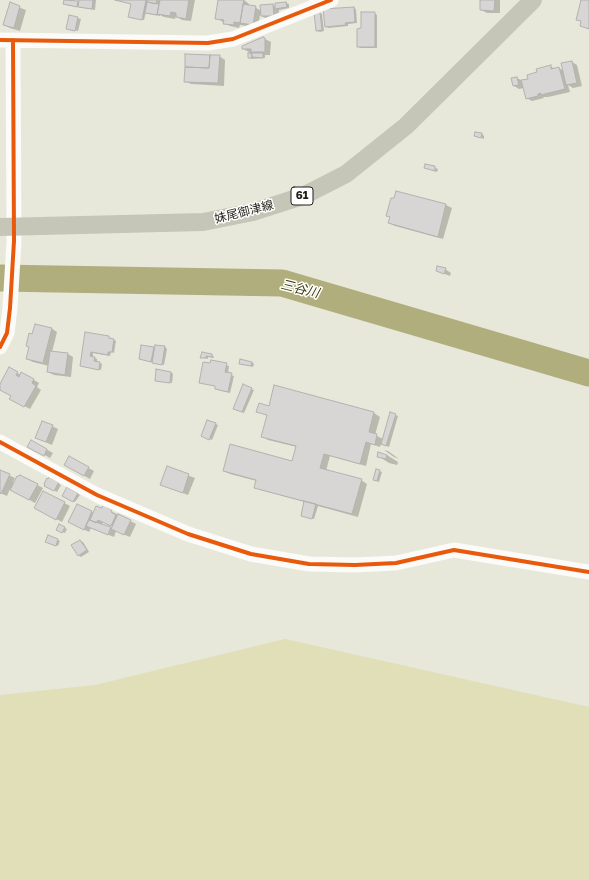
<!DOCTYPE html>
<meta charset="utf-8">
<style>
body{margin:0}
canvas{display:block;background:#e7e7da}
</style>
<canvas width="589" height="880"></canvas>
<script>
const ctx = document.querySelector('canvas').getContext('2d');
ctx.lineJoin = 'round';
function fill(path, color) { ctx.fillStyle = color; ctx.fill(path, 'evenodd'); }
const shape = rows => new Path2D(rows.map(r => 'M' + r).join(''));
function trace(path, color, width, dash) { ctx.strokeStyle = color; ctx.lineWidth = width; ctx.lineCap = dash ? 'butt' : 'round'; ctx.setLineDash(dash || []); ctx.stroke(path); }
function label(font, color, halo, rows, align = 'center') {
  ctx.font = font + ' "Golos Text","Noto Sans JP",sans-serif'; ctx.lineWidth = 3; ctx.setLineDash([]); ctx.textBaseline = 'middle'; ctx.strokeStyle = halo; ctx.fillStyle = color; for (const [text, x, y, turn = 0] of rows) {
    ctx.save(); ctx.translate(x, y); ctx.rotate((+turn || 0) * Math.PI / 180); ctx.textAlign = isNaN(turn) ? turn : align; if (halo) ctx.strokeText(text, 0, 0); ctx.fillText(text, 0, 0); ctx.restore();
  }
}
fill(shape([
 [285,639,589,707,589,880,0,880,0,695,95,685]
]), '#e0dfb7');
fill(shape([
 [65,0,79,3,80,0,96,0,95,10,66,5,64,3],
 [114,0,195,0,191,21,182,20,176,16,175,19,164,17,160,15,160,16,149,14,146,12,144,20,131,18,132,4],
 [219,0,244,0,249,4,249,6,255,7,261,11,273,5,276,7,276,4,286,3,289,4,289,8,279,10,279,19,267,19,260,15,258,28,240,25,239,28,230,26,216,18],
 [481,0,500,0,500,13,487,13,481,10],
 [10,4,26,10,20,31,10,28,4,25],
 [353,8,356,9,357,23,348,24,348,26,328,28,326,26],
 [320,13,322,14,324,31,320,32,317,31],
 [374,13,377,15,377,48,360,48,358,46],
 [70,16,81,19,78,31,70,29],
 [265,39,271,42,270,55,265,55,265,58,251,59,249,57,249,52,243,49],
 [219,56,225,60,224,86,191,84,185,81],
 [572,62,577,65,582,86,573,88,568,85,570,92,548,97,543,97,544,98,532,101,526,98,524,88,519,89,514,86,512,79,517,78,523,81,529,79,550,66,555,69,559,68,564,71],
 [482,134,484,136,484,139,476,136],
 [426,165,438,169,437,172,425,168],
 [397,192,446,205,452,208,443,239,395,226,389,223,390,217,387,215,395,199],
 [445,269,451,273,450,276,437,271],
 [51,328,57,332,52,352,68,354,73,357,71,377,54,375,48,372,49,366,33,362,27,359,33,335],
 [86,333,109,337,116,341,114,353,111,352,110,356,93,353,93,357,97,359,97,362,102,364,101,370,81,366],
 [142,346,155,348,165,347,167,349,164,365,140,359],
 [202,354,212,355,214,357,214,358,208,357,208,359,204,358,202,357],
 [211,361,229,366,228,374,234,376,230,393,218,390,216,389,216,386,202,383],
 [252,362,254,364,253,367,240,363],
 [10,369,21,375,22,373,39,383,37,387,41,390,30,409,11,399,12,396,0,389,0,386],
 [171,372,173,374,172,383,156,380],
 [275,387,374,413,380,417,375,435,383,439,395,415,398,416,389,447,381,444,380,447,371,444,366,466,330,456,326,471,361,480,367,484,358,517,318,506,314,519,304,517,305,502,261,490,255,487,257,481,230,474,224,471,293,462,297,447,268,440,262,436,268,416,258,412,269,407],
 [251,389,254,390,244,413,236,410],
 [216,424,218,425,212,440,204,437],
 [52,426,58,429,52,445,36,438],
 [32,441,53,453,50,458,29,446],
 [384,450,388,451,399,459,394,457],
 [387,455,398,462,397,465,389,463,378,456],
 [69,457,94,471,90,479,65,465],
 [167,468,195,478,188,495,167,487],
 [0,471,15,478,13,482,14,483,20,476,43,488,35,503,10,489,7,496,0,493],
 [379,471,382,472,379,482,374,480],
 [50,479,61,485,57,492,46,486],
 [68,488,80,495,75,502,63,496],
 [43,492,70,506,62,522,41,511],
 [78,505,94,513,102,510,103,507,136,524,130,537,116,531,114,537,91,528,89,532,75,525],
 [103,522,113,527,112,529,102,525],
 [59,525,67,529,65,533,57,530],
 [49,536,60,541,58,546,49,542],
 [80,541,83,542,89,552,81,557,78,555]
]), '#0003');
trace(shape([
 [0,278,282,283,589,373]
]), '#b0ae7d', 27);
const building = shape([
 [64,0,78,1,77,7,63,4,64,0],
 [79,0,93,0,92,9,78,7,79,0],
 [115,0,146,0,142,20,128,17,131,4,115,0],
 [147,0,157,0,156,4,147,2,147,0],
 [160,0,189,0,186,19,176,17,176,13,171,12,170,16,157,14,160,0],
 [218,0,244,0,240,23,234,22,234,25,223,24,224,20,215,19,218,0],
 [480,0,495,0,494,11,480,10,480,0],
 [581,0,589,0,589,29,580,26,581,21,576,20,581,0],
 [10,2,20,6,14,28,3,25,10,2],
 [147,2,159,4,157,15,145,13,147,2],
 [286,2,287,7,275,9,275,3,286,2],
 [243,4,256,6,253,25,240,23,243,4],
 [273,4,274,16,261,16,260,5,273,4],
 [354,7,355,22,345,23,346,25,325,27,323,9,354,7],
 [314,12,320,12,322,30,316,31,314,12],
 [361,12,375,12,375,47,357,47,357,29,361,28,361,12],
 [69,15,78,17,75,31,66,29,69,15],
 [263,37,265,38,265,52,251,52,251,49,242,49,242,46,263,37],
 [248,53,251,53,252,58,248,58,248,53],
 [252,53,263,53,263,58,252,57,252,53],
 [185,54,210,55,209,68,185,67,185,54],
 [210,55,220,55,218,83,184,82,185,67,209,68,210,55],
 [572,61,577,83,566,85,561,63,572,61],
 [551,65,551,69,559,67,565,89,541,95,541,93,538,94,538,96,526,99,521,80,528,79,527,75,537,72,536,69,551,65],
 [517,77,519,85,513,86,511,78,517,77],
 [475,132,482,133,481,138,474,136,475,132],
 [425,164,435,166,435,171,424,168,425,164],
 [396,191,446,204,438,237,388,223,390,217,386,216,391,198,394,198,396,191],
 [437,266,446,268,444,274,436,271,437,266],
 [35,324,52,328,43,363,26,359,29,347,26,346,29,333,32,334,35,324],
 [85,332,109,336,109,338,114,339,112,352,108,352,108,355,91,352,90,356,95,357,94,361,100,362,99,370,80,366,85,332],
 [141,345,154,347,151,362,139,359,141,345],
 [155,345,165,346,162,365,152,363,155,345],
 [50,351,68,353,65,375,47,372,50,351],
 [202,352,212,354,212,357,206,356,206,358,200,358,202,352],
 [240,359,252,362,251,366,239,364,240,359],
 [211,360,227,363,225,372,232,373,228,392,215,389,215,386,199,383,203,362,210,363,211,360],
 [9,367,18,372,16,375,19,377,21,372,34,379,32,383,36,386,24,407,9,399,11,396,0,390,0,384,9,367],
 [156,369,171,372,170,383,155,381,156,369],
 [243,384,252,388,242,412,233,409,243,384],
 [274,385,374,412,369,432,377,434,375,445,366,442,360,464,324,454,320,468,362,479,352,514,254,488,256,480,223,471,230,444,292,461,296,446,261,437,267,415,256,412,259,403,269,406,274,385],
 [390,412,396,414,386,446,381,444,390,412],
 [207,420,216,423,209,440,201,436,207,420],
 [42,421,53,425,46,442,35,438,42,421],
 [31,440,47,449,44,456,27,447,31,440],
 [378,452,387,455,386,459,377,457,378,452],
 [69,456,89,467,84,476,64,465,69,456],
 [167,466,189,474,183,493,160,485,167,466],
 [376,469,380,470,377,481,373,480,376,469],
 [0,470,10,474,1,494,0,493,0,470],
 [20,475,38,484,29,500,10,490,17,476,19,476,20,475],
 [49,477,59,482,54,491,44,486,45,484,44,484,47,478,48,479,49,477],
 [67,487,78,493,73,502,62,496,67,487],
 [43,491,65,502,56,520,34,508,43,491],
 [304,501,316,504,312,519,301,516,304,501],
 [77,504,92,511,84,530,68,522,77,504],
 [103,505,112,510,111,512,116,515,111,526,98,520,96,523,90,520,96,506,102,508,103,505],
 [118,514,131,520,124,535,111,529,118,514],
 [89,520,111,527,108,535,86,526,89,520],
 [59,524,65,527,62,533,56,530,59,524],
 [48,535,58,539,56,546,45,542,48,535],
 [80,540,87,550,78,556,71,545,80,540]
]);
fill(building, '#d7d6d5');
trace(building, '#b3b2b0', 1);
trace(shape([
 [0,40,208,43,233,39,331,0],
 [0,347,7,333,10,308,14,241,13,40],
 [0,442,97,495,188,534,251,554,309,564,355,565,396,563,454,550,589,572]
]), '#fbfbf9', 15);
trace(shape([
 [0,227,203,222,253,212,303,196,346,174,406,126,533,0]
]), '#c5c5b8', 18);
trace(shape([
 [0,40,208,43,233,39,331,0],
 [0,347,7,333,10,308,14,241,13,40],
 [0,442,97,495,188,534,251,554,309,564,355,565,396,563,454,550,589,572]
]), '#e8590c', 4);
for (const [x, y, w] of [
 [302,196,22]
]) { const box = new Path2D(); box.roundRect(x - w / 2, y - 9, w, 18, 3); ctx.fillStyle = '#fff'; ctx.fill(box); trace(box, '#201f16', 1); }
label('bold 11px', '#201f16', null, [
 ["61",302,196]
]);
label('12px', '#201f16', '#fff', [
 ["妹尾御津線",244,212,-14]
]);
label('italic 13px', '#3f3d07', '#fff', [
 ["三谷川",300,289,14]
]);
</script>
